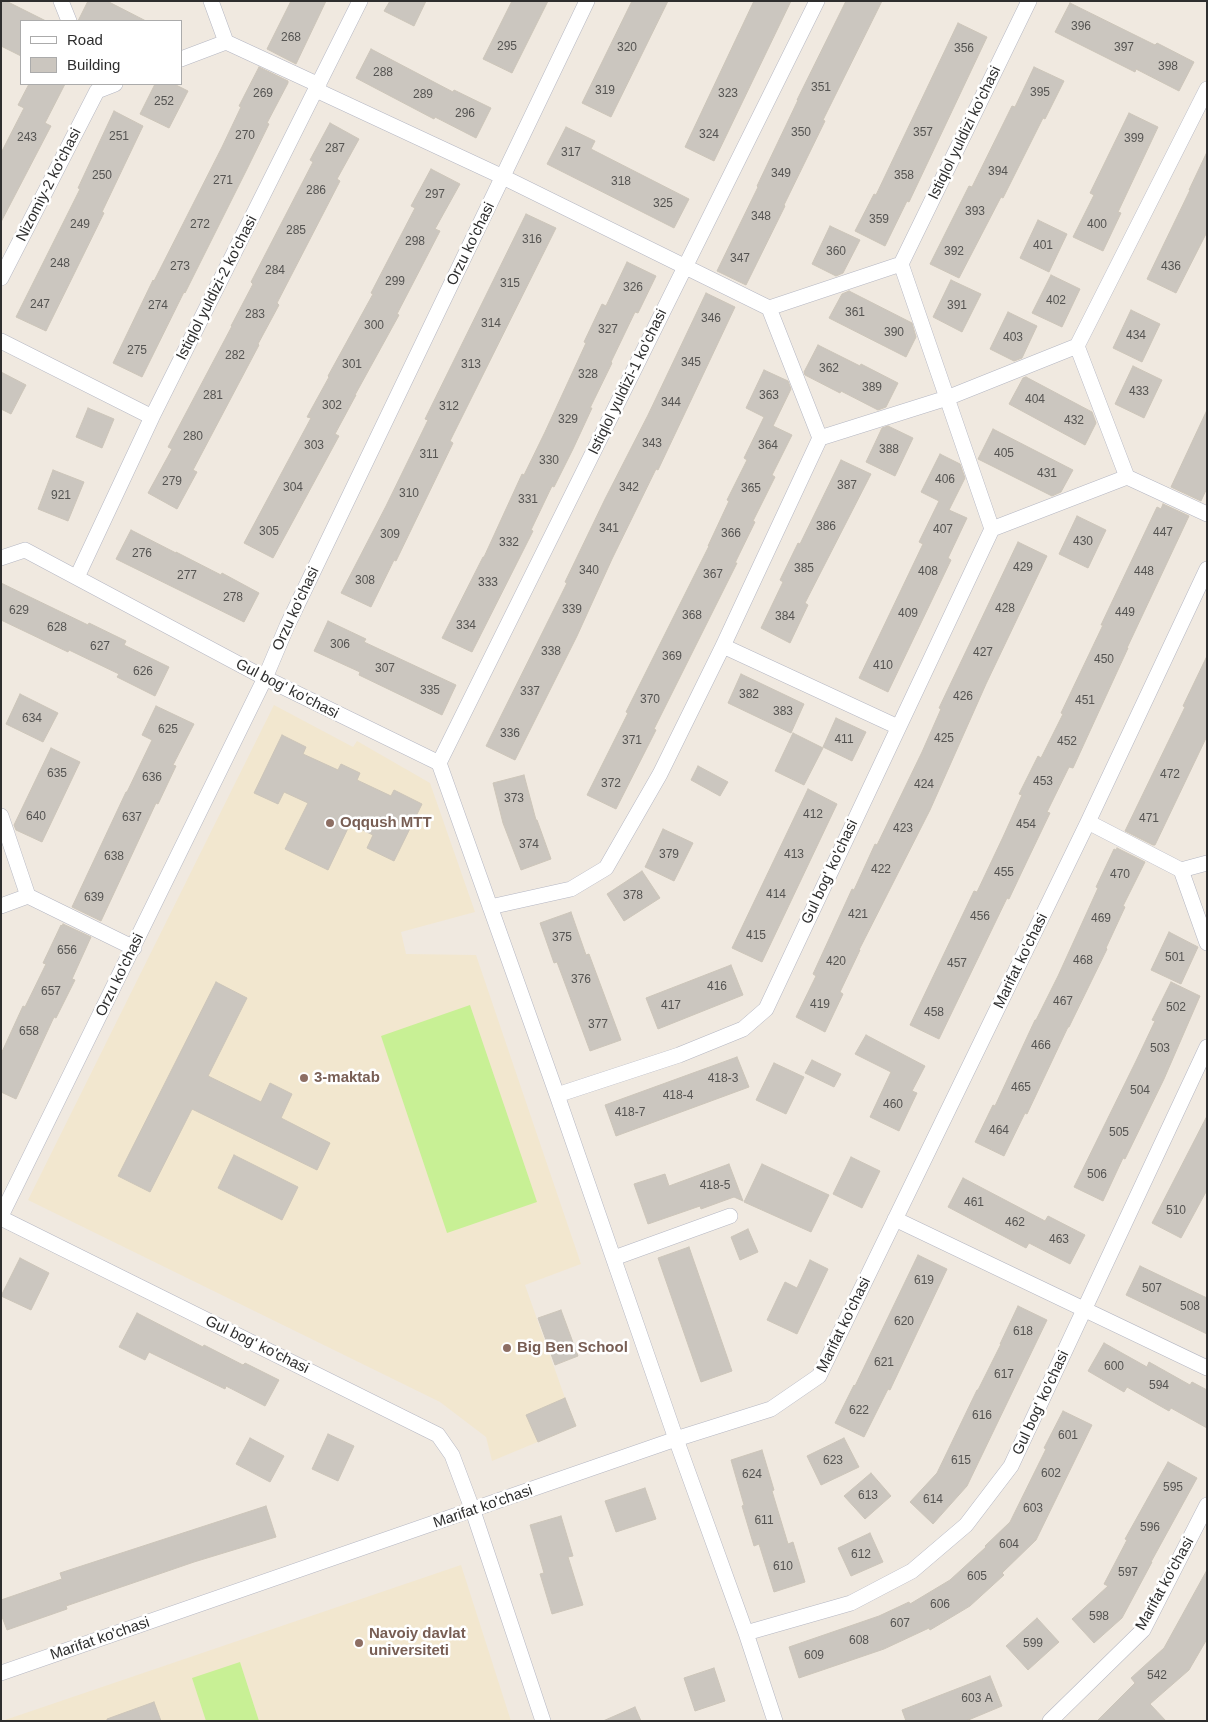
<!DOCTYPE html>
<meta charset="utf-8">
<style>
body{margin:0}
#map{position:relative;width:1208px;height:1722px;overflow:hidden;background:#f0e9e0;font-family:Arial,sans-serif}
canvas{display:block}
.frame{position:absolute;inset:0;border:2px solid #2e2e2e;pointer-events:none}
.legend{position:absolute;left:20px;top:20px;width:162px;height:65px;box-sizing:border-box;background:#fff;border:1px solid #ababab;margin:0;padding:6px 9px;list-style:none;font-size:15px;color:#2e2e2e}
.legend li{display:flex;align-items:center;gap:10px;height:25px}
.legend b{width:25px;border:1px solid #ababab}
</style>
<div id="map">
<canvas width="1208" height="1722"></canvas>
<div class="frame"></div>
<ul class="legend">
<li><b style="height:6px;background:#fff"></b>Road</li>
<li><b style="height:14px;background:#cbc6bf"></b>Building</li>
</ul>
</div>
<script>
const ctx = document.querySelector('canvas').getContext('2d');
ctx.lineJoin = 'round';
function fill(path, color) { ctx.fillStyle = color; ctx.fill(path, 'evenodd'); }
const shape = rows => new Path2D(rows.map(r => 'M' + r).join(''));
function trace(path, color, width, dash) { ctx.strokeStyle = color; ctx.lineWidth = width; ctx.lineCap = dash ? 'butt' : 'round'; ctx.setLineDash(dash || []); ctx.stroke(path); }
function label(font, color, halo, rows, align = 'center') {
  ctx.font = font + ' Arial,sans-serif'; ctx.lineWidth = 5; ctx.setLineDash([]); ctx.textBaseline = 'middle'; ctx.strokeStyle = halo; ctx.fillStyle = color; for (const [text, x, y, turn = 0] of rows) {
    ctx.save(); ctx.translate(x, y); ctx.rotate((+turn || 0) * Math.PI / 180); ctx.textAlign = isNaN(turn) ? turn : align; if (halo) ctx.strokeText(text, 0, 0); ctx.fillText(text, 0, 0); ctx.restore();
  }
}
fill(shape([
 [274,705,353,747,357,741,430,783,475,912,401,932,406,954,476,955,581,1264,525,1285,565,1398,576,1426,492,1461,486,1437,440,1402,28,1200],
 [461,1565,511,1721,2,1721]
]), '#f2e7cf');
fill(shape([
 [470,1005,537,1202,447,1233,381,1036],
 [240,1662,259,1721,206,1721,192,1678]
]), '#c8f095');
const building = shape([
 [1,1,6,1,46,21,21,21,21,56,1,46,1,1],
 [88,1,107,1,146,21,78,21,88,1],
 [291,1,326,1,296,64,267,49,291,1],
 [390,1,426,1,414,26,384,11,390,1],
 [512,1,548,1,512,73,483,59,512,1],
 [632,1,668,1,611,117,582,103,632,1],
 [754,1,791,1,714,161,685,147,754,1],
 [846,1,882,1,823,120,825,121,784,205,785,206,746,285,717,271,758,187,757,186,798,100,797,100,846,1],
 [1070,3,1155,45,1157,43,1194,62,1179,91,1136,69,1135,72,1055,32,1070,3],
 [958,23,987,37,909,202,907,201,885,246,855,231,874,194,876,195,958,23],
 [371,49,453,92,454,90,491,108,476,138,435,117,434,119,356,78,371,49],
 [259,67,288,81,288,83,267,123,269,124,247,169,185,293,184,292,142,377,113,363,153,280,154,281,222,147,241,107,239,106,259,67],
 [1034,67,1064,81,1045,119,1043,118,1003,198,1001,197,959,278,930,264,969,186,972,187,1012,106,1015,107,1034,67],
 [29,84,65,84,45,123,51,126,1,222,1,153,24,108,18,105,29,84],
 [155,84,174,84,188,91,169,128,140,114,155,84],
 [114,111,143,126,102,212,104,213,46,331,16,317,80,189,78,188,114,111],
 [1129,113,1158,127,1118,212,1121,213,1103,251,1073,237,1094,195,1090,193,1129,113],
 [330,123,359,139,337,179,340,181,277,303,279,305,258,344,259,345,193,470,197,472,177,509,148,493,172,449,168,447,232,326,231,326,253,284,251,282,313,162,310,160,330,123],
 [566,127,595,141,591,149,689,199,674,228,547,164,566,127],
 [1207,152,1207,232,1176,293,1147,279,1190,190,1189,190,1207,152],
 [431,169,460,184,435,229,440,231,397,314,399,315,355,395,356,395,335,434,339,436,273,558,244,543,311,418,307,417,329,377,328,376,373,294,371,293,415,208,411,206,431,169],
 [526,214,556,228,450,441,453,443,396,561,394,560,371,607,341,593,386,506,428,420,425,419,526,214],
 [1038,220,1067,234,1049,272,1020,258,1038,220],
 [830,226,860,240,843,273,836,276,812,264,830,226],
 [627,262,656,276,638,313,635,312,611,362,612,363,590,408,592,408,573,449,554,487,552,486,531,530,533,531,472,652,442,638,483,557,484,557,522,474,524,475,545,432,586,343,584,342,602,304,606,306,627,262],
 [1051,275,1080,289,1062,327,1032,313,1051,275],
 [951,280,981,294,962,332,933,317,951,280],
 [849,291,912,323,916,337,906,357,829,318,842,294,849,291],
 [706,293,735,307,658,470,656,469,612,559,577,636,515,760,486,746,567,583,565,582,605,499,648,415,706,293],
 [1131,310,1160,324,1142,362,1113,348,1131,310],
 [1008,312,1037,326,1022,358,1014,361,990,349,1008,312],
 [818,345,860,366,861,364,898,383,886,407,878,410,841,391,840,393,805,375,804,372,818,345],
 [1133,366,1162,380,1144,418,1115,404,1133,366],
 [764,370,788,381,791,389,773,426,792,435,772,475,775,477,753,521,755,522,735,563,737,563,654,729,656,730,616,809,587,795,628,713,626,712,709,546,708,546,729,501,727,500,747,460,744,458,764,417,746,408,764,370],
 [1,372,26,385,11,414,1,409,1,372],
 [1026,377,1092,412,1096,423,1085,445,1009,404,1023,378,1026,377],
 [88,408,114,419,102,448,76,437,88,408],
 [1207,410,1207,488,1201,501,1171,487,1207,410],
 [888,426,913,438,895,476,866,462,882,428,888,426],
 [993,429,1073,470,1061,492,1052,496,978,459,993,429],
 [940,454,960,464,965,478,949,510,967,518,948,558,951,560,888,692,859,678,923,544,919,542,939,501,921,492,940,454],
 [841,460,871,474,805,603,808,605,790,643,761,628,783,582,780,580,798,543,800,544,841,460],
 [53,470,84,482,68,521,38,509,53,470],
 [1163,504,1189,516,1127,648,1128,648,1073,768,1069,767,1047,812,1050,813,1027,861,1009,899,1007,898,939,1039,910,1025,974,891,977,892,1003,837,1022,795,1019,794,1038,756,1041,758,1063,714,1061,713,1103,625,1101,625,1157,507,1161,509,1163,504],
 [1077,516,1106,530,1088,568,1059,554,1077,516],
 [131,530,176,553,176,552,221,575,222,573,259,593,244,622,116,559,131,530],
 [1018,542,1047,556,986,684,930,810,859,950,860,950,840,992,843,994,825,1032,796,1017,816,976,813,974,852,889,854,890,875,844,877,845,922,752,941,709,939,708,1018,542],
 [1,583,88,625,89,623,126,641,124,645,169,667,155,696,117,677,119,674,69,650,68,652,1,620,1,583],
 [328,621,366,639,364,642,456,685,442,715,359,675,360,672,314,651,328,621],
 [1207,656,1207,736,1155,845,1153,845,1125,831,1185,707,1183,706,1207,656],
 [741,674,804,704,791,733,728,703,741,674],
 [20,694,58,713,43,742,6,724,20,694],
 [156,706,194,724,173,765,176,766,158,804,156,803,101,921,72,907,126,792,127,792,152,740,142,735,156,706],
 [836,718,866,732,852,761,823,747,836,718],
 [793,733,823,748,804,785,775,771,793,733],
 [282,735,306,747,303,754,338,770,341,764,360,773,357,780,391,796,394,790,422,804,394,861,367,848,373,835,350,824,328,870,285,849,308,803,284,792,278,804,254,793,282,735],
 [51,748,80,762,42,842,16,830,14,825,51,748],
 [698,766,728,782,720,796,691,780,698,766],
 [524,775,536,820,537,820,551,859,521,870,503,823,493,783,524,775],
 [808,789,837,804,762,962,732,948,808,789],
 [663,829,693,843,674,881,645,867,663,829],
 [1117,848,1145,862,1123,906,1125,907,1106,948,1107,949,1069,1027,1068,1027,1027,1114,1025,1113,1004,1156,975,1142,993,1105,995,1106,1035,1020,1036,1020,1058,976,1098,888,1096,887,1114,849,1116,850,1117,848],
 [642,871,660,898,624,921,607,894,642,871],
 [571,912,586,955,589,954,621,1040,590,1051,557,962,554,963,540,923,571,912],
 [63,924,91,937,72,979,75,980,56,1018,54,1017,16,1099,1,1092,1,1054,23,1006,25,1007,46,964,43,963,61,925,62,926,63,924],
 [1169,932,1198,947,1181,984,1151,970,1169,932],
 [731,965,743,995,658,1029,646,998,731,965],
 [216,982,247,998,208,1076,261,1102,270,1083,292,1094,281,1118,330,1143,317,1170,192,1109,150,1192,118,1176,216,982],
 [1171,982,1200,996,1164,1079,1125,1159,1123,1158,1103,1201,1074,1187,1136,1061,1155,1021,1152,1020,1171,982],
 [866,1035,925,1066,912,1091,917,1093,899,1131,870,1117,891,1072,855,1054,866,1035],
 [737,1057,749,1087,616,1136,605,1105,737,1057],
 [812,1060,841,1074,834,1087,805,1073,812,1060],
 [774,1063,804,1077,786,1114,756,1100,774,1063],
 [1207,1116,1207,1190,1181,1238,1152,1223,1207,1116],
 [234,1155,298,1187,282,1220,218,1188,234,1155],
 [851,1157,880,1171,862,1208,833,1194,851,1157],
 [729,1164,743,1201,734,1197,701,1209,700,1206,648,1224,634,1184,665,1174,669,1186,729,1164],
 [762,1164,829,1195,811,1232,744,1202,762,1164],
 [963,1178,1045,1221,1048,1216,1085,1235,1070,1264,1029,1243,1026,1248,948,1207,963,1178],
 [748,1229,758,1252,740,1260,731,1237,748,1229],
 [689,1247,732,1371,701,1382,658,1258,689,1247],
 [918,1255,947,1269,890,1390,888,1389,864,1437,835,1423,854,1385,855,1386,918,1255],
 [20,1258,49,1273,31,1310,1,1296,20,1258],
 [810,1260,828,1269,797,1334,767,1320,785,1282,797,1288,810,1260],
 [1140,1266,1207,1298,1207,1334,1126,1295,1140,1266],
 [1018,1306,1047,1320,967,1486,933,1524,910,1502,937,1473,977,1390,978,1390,1001,1344,1000,1344,1018,1306],
 [561,1310,578,1356,555,1365,538,1318,561,1310],
 [137,1313,203,1347,204,1345,243,1365,245,1363,279,1380,265,1406,226,1386,225,1389,149,1352,145,1360,119,1347,137,1313],
 [1104,1343,1147,1367,1149,1362,1190,1385,1192,1382,1207,1390,1207,1428,1171,1408,1169,1411,1127,1387,1124,1392,1088,1371,1104,1343],
 [565,1398,576,1426,538,1442,526,1415,565,1398],
 [1063,1411,1092,1425,1036,1540,1002,1573,1004,1575,970,1606,930,1630,929,1628,884,1649,799,1678,789,1647,879,1616,909,1602,910,1604,950,1580,986,1547,985,1546,1010,1522,1046,1449,1044,1448,1063,1411],
 [328,1434,354,1446,338,1481,312,1469,328,1434],
 [250,1438,284,1456,270,1482,236,1464,250,1438],
 [844,1438,859,1467,821,1485,807,1456,844,1438],
 [762,1450,774,1490,772,1491,788,1544,793,1542,805,1582,774,1592,759,1544,754,1546,742,1506,744,1505,731,1460,762,1450],
 [1168,1462,1197,1478,1151,1562,1152,1562,1122,1618,1094,1643,1072,1619,1108,1586,1104,1584,1127,1540,1125,1539,1168,1462],
 [871,1473,891,1496,865,1519,844,1496,871,1473],
 [645,1488,656,1519,616,1532,605,1501,645,1488],
 [266,1506,276,1537,194,1562,66,1606,67,1609,7,1630,1,1614,1,1600,62,1579,60,1573,266,1506],
 [561,1516,573,1556,568,1557,583,1605,552,1614,540,1574,544,1573,530,1525,561,1516],
 [870,1533,883,1562,851,1576,838,1548,870,1533],
 [1207,1570,1207,1639,1189,1670,1150,1704,1166,1721,1097,1721,1135,1683,1131,1678,1164,1648,1207,1570],
 [1037,1618,1059,1642,1028,1670,1006,1646,1037,1618],
 [714,1668,725,1701,695,1711,684,1678,714,1668],
 [990,1676,1002,1706,966,1721,906,1721,902,1710,990,1676],
 [154,1702,161,1721,107,1721,107,1719,154,1702],
 [635,1707,641,1721,603,1721,635,1707]
]);
fill(building, '#cbc6bf');
trace(building, '#ccc5b9', 1);
const street = shape([
 [61,1,69,21],
 [211,1,226,42,319,85],
 [181,59,226,42],
 [316,90,503,177,769,308,820,438],
 [97,91,115,84],
 [901,264,1029,1],
 [901,264,992,529],
 [1,278,97,91],
 [769,308,901,264],
 [1,341,152,417],
 [1077,346,1207,89],
 [1077,346,1127,477],
 [820,438,947,398,1077,346],
 [992,529,1127,477,1207,514],
 [1,558,25,550,265,678,439,763,557,1095,676,1439,746,1633,775,1721],
 [77,577,152,417,360,1],
 [723,646,898,727],
 [439,763,817,1],
 [1,816,28,896,134,948],
 [1088,822,1181,870,1207,943],
 [1181,870,1207,863],
 [1,906,28,896],
 [490,907,571,889,606,868,660,774,723,646,820,438],
 [557,1095,679,1055,743,1029,766,1009,992,529],
 [1,1216,265,678,287,626,587,1],
 [1,1218,438,1435,452,1455,473,1511,543,1721],
 [895,1219,1207,1368],
 [614,1258,730,1216],
 [746,1633,851,1603,912,1571,966,1525,1011,1466,1207,1047],
 [1,1673,676,1439,771,1409,819,1376,1088,822,1207,569],
 [1050,1721,1143,1630,1207,1505]
]);
trace(street, '#b4b6c2', 16);
trace(street, '#fff', 15);
for (const [x, y, r, color] of [
 [330,823,5,"#8d6e63"],
 [304,1078,5,"#8d6e63"],
 [507,1348,5,"#8d6e63"],
 [359,1643,5,"#8d6e63"]
]) { const dot = new Path2D(); dot.arc(x, y, r, 0, 2 * Math.PI); ctx.fillStyle = color; ctx.fill(dot); trace(dot, '#fff', 2); }
label('12px', '#555452', null, [
 ["396",1081,27],
 ["268",291,38],
 ["295",507,47],
 ["320",627,48],
 ["397",1124,48],
 ["356",964,49],
 ["398",1168,67],
 ["288",383,73],
 ["351",821,88],
 ["319",605,91],
 ["395",1040,93],
 ["269",263,94],
 ["323",728,94],
 ["289",423,95],
 ["252",164,102],
 ["296",465,114],
 ["350",801,133],
 ["357",923,133],
 ["324",709,135],
 ["270",245,136],
 ["251",119,137],
 ["243",27,138],
 ["399",1134,139],
 ["287",335,149],
 ["317",571,153],
 ["394",998,172],
 ["349",781,174],
 ["250",102,176],
 ["358",904,176],
 ["271",223,181],
 ["318",621,182],
 ["286",316,191],
 ["297",435,195],
 ["325",663,204],
 ["393",975,212],
 ["348",761,217],
 ["359",879,220],
 ["249",80,225],
 ["272",200,225],
 ["400",1097,225],
 ["285",296,231],
 ["316",532,240],
 ["298",415,242],
 ["401",1043,246],
 ["360",836,252],
 ["392",954,252],
 ["347",740,259],
 ["248",60,264],
 ["273",180,267],
 ["436",1171,267],
 ["284",275,271],
 ["299",395,282],
 ["315",510,284],
 ["326",633,288],
 ["402",1056,301],
 ["247",40,305],
 ["274",158,306],
 ["391",957,306],
 ["361",855,313],
 ["283",255,315],
 ["346",711,319],
 ["314",491,324],
 ["300",374,326],
 ["327",608,330],
 ["390",894,333],
 ["434",1136,336],
 ["403",1013,338],
 ["275",137,351],
 ["282",235,356],
 ["345",691,363],
 ["301",352,365],
 ["313",471,365],
 ["362",829,369],
 ["328",588,375],
 ["389",872,388],
 ["433",1139,392],
 ["281",213,396],
 ["363",769,396],
 ["404",1035,400],
 ["344",671,403],
 ["302",332,406],
 ["312",449,407],
 ["329",568,420],
 ["432",1074,421],
 ["280",193,437],
 ["343",652,444],
 ["303",314,446],
 ["364",768,446],
 ["388",889,450],
 ["405",1004,454],
 ["311",429,455],
 ["330",549,461],
 ["431",1047,474],
 ["406",945,480],
 ["279",172,482],
 ["387",847,486],
 ["304",293,488],
 ["342",629,488],
 ["365",751,489],
 ["310",409,494],
 ["921",61,496],
 ["331",528,500],
 ["386",826,527],
 ["341",609,529],
 ["407",943,530],
 ["305",269,532],
 ["447",1163,533],
 ["366",731,534],
 ["309",390,535],
 ["430",1083,542],
 ["332",509,543],
 ["276",142,554],
 ["429",1023,568],
 ["385",804,569],
 ["340",589,571],
 ["408",928,572],
 ["448",1144,572],
 ["367",713,575],
 ["277",187,576],
 ["308",365,581],
 ["333",488,583],
 ["278",233,598],
 ["428",1005,609],
 ["339",572,610],
 ["629",19,611],
 ["449",1125,613],
 ["409",908,614],
 ["368",692,616],
 ["384",785,617],
 ["334",466,626],
 ["628",57,628],
 ["306",340,645],
 ["627",100,647],
 ["338",551,652],
 ["427",983,653],
 ["369",672,657],
 ["450",1104,660],
 ["410",883,666],
 ["307",385,669],
 ["626",143,672],
 ["335",430,691],
 ["337",530,692],
 ["382",749,695],
 ["426",963,697],
 ["370",650,700],
 ["451",1085,701],
 ["383",783,712],
 ["634",32,719],
 ["625",168,730],
 ["336",510,734],
 ["425",944,739],
 ["411",844,740],
 ["371",632,741],
 ["452",1067,742],
 ["635",57,774],
 ["472",1170,775],
 ["636",152,778],
 ["453",1043,782],
 ["372",611,784],
 ["424",924,785],
 ["373",514,799],
 ["412",813,815],
 ["640",36,817],
 ["637",132,818],
 ["471",1149,819],
 ["454",1026,825],
 ["423",903,829],
 ["374",529,845],
 ["379",669,855],
 ["413",794,855],
 ["638",114,857],
 ["422",881,870],
 ["455",1004,873],
 ["470",1120,875],
 ["414",776,895],
 ["378",633,896],
 ["639",94,898],
 ["421",858,915],
 ["456",980,917],
 ["469",1101,919],
 ["415",756,936],
 ["375",562,938],
 ["656",67,951],
 ["501",1175,958],
 ["468",1083,961],
 ["420",836,962],
 ["457",957,964],
 ["376",581,980],
 ["416",717,987],
 ["657",51,992],
 ["467",1063,1002],
 ["419",820,1005],
 ["417",671,1006],
 ["502",1176,1008],
 ["458",934,1013],
 ["377",598,1025],
 ["658",29,1032],
 ["466",1041,1046],
 ["503",1160,1049],
 ["418-3",723,1079],
 ["465",1021,1088],
 ["504",1140,1091],
 ["418-4",678,1096],
 ["460",893,1105],
 ["418-7",630,1113],
 ["464",999,1131],
 ["505",1119,1133],
 ["506",1097,1175],
 ["418-5",715,1186],
 ["461",974,1203],
 ["510",1176,1211],
 ["462",1015,1223],
 ["463",1059,1240],
 ["619",924,1281],
 ["507",1152,1289],
 ["508",1190,1307],
 ["620",904,1322],
 ["618",1023,1332],
 ["621",884,1363],
 ["600",1114,1367],
 ["617",1004,1375],
 ["594",1159,1386],
 ["622",859,1411],
 ["616",982,1416],
 ["601",1068,1436],
 ["623",833,1461],
 ["615",961,1461],
 ["602",1051,1474],
 ["624",752,1475],
 ["595",1173,1488],
 ["613",868,1496],
 ["614",933,1500],
 ["603",1033,1509],
 ["611",764,1521],
 ["596",1150,1528],
 ["604",1009,1545],
 ["612",861,1555],
 ["610",783,1567],
 ["597",1128,1573],
 ["605",977,1577],
 ["606",940,1605],
 ["598",1099,1617],
 ["607",900,1624],
 ["608",859,1641],
 ["599",1033,1644],
 ["609",814,1656],
 ["542",1157,1676],
 ["603 А",977,1699]
]);
label('15px', '#2e2e2e', '#fff', [
 ["Istiqlol yuldizi ko'chasi",965,133,-64],
 ["Nizomiy-2 ko'chasi",49,185,-63],
 ["Orzu ko'chasi",471,244,-64],
 ["Istiqlol yuldizi-2 ko'chasi",217,288,-63],
 ["Istiqlol yuldizi-1 ko'chasi",628,382,-64],
 ["Orzu ko'chasi",296,609,-65],
 ["Gul bog' ko'chasi",287,689,27],
 ["Gul bog' ko'chasi",830,872,-65],
 ["Marifat ko'chasi",1021,961,-64],
 ["Orzu ko'chasi",120,975,-64],
 ["Marifat ko'chasi",844,1325,-64],
 ["Gul bog' ko'chasi",257,1345,26],
 ["Gul bog' ko'chasi",1041,1403,-65],
 ["Marifat ko'chasi",483,1507,-19],
 ["Marifat ko'chasi",1165,1584,-61],
 ["Marifat ko'chasi",100,1639,-19]
]);
label('bold 15px', '#785e54', '#fff', [
 ["Oqqush MTT",340,823],
 ["3-maktab",314,1078],
 ["Big Ben School",517,1348],
 ["Navoiy davlat",369,1634],
 ["universiteti",369,1651]
], 'left');
</script>
